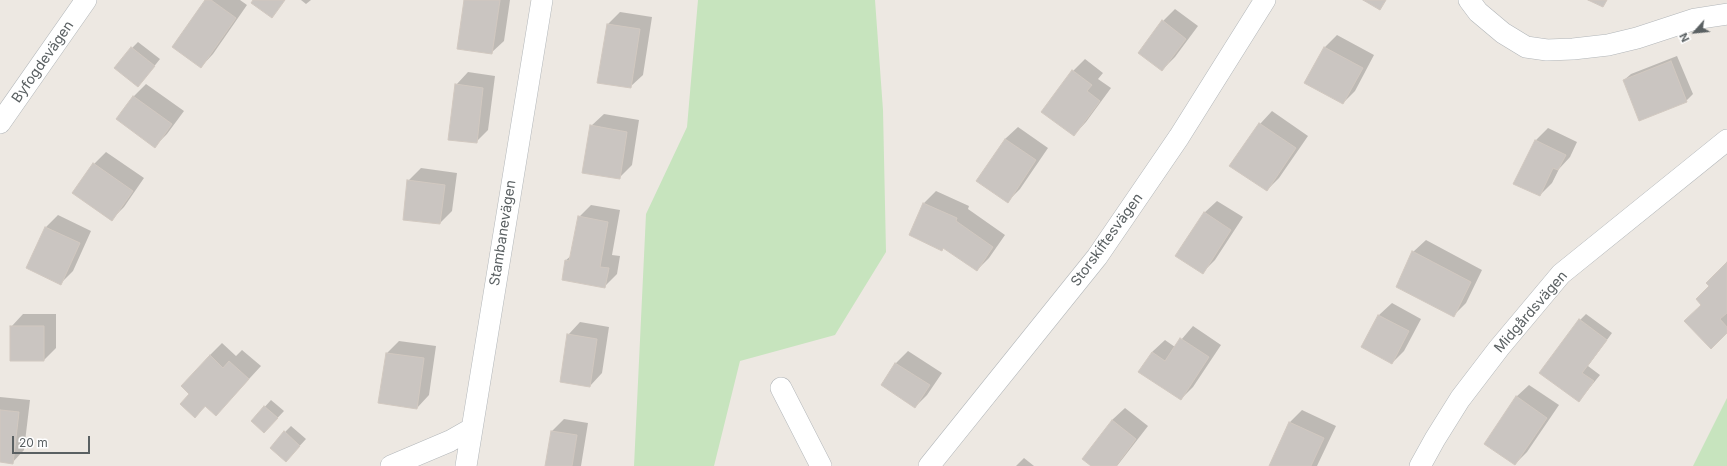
<!DOCTYPE html>
<meta charset="utf-8">
<style>
body{margin:0}
#map{position:relative;width:1727px;height:466px;overflow:hidden;background:#ede8e2;font-family:Inter,sans-serif}
canvas{display:block}
.north{position:absolute;left:1675px;top:12px;width:40px;height:40px;-webkit-text-stroke:3px #fff;paint-order:stroke;rotate:243deg;font-size:11px;font-weight:700;line-height:16px;text-align:center;color:#5a6062}
.north::after{content:'';display:block;margin:auto;width:14px;height:18px;background:#5a6062;clip-path:polygon(50% 0,100% 100%,50% 72%,0 100%)}
.scale{position:absolute;left:12px;top:436px;width:78px;height:18px;box-sizing:border-box;border:2px solid #5a6062;border-top:0;padding-left:5px;font-size:12px;line-height:14px;white-space:nowrap;color:#5a6062;-webkit-text-stroke:3px #fff;paint-order:stroke}
</style>
<div id="map">
<canvas width="1727" height="466"></canvas>
<div class="north">N</div>
<div class="scale">20 m</div>
</div>
<script>
const ctx = document.querySelector('canvas').getContext('2d');
ctx.lineJoin = 'round';
function fill(path, color) { ctx.fillStyle = color; ctx.fill(path, 'evenodd'); }
const shape = rows => new Path2D(rows.map(r => 'M' + r).join(''));
function trace(path, color, width, dash) { ctx.strokeStyle = color; ctx.lineWidth = width; ctx.lineCap = dash ? 'butt' : 'round'; ctx.setLineDash(dash || []); ctx.stroke(path); }
function label(font, color, halo, rows, align = 'center') {
  ctx.font = font + ' Inter,sans-serif'; ctx.lineWidth = 3; ctx.setLineDash([]); ctx.textBaseline = 'middle'; ctx.strokeStyle = halo; ctx.fillStyle = color; for (const [text, x, y, turn = 0] of rows) {
    ctx.save(); ctx.translate(x, y); ctx.rotate((+turn || 0) * Math.PI / 180); ctx.textAlign = isNaN(turn) ? turn : align; if (halo) ctx.strokeText(text, 0, 0); ctx.fillText(text, 0, 0); ctx.restore();
  }
}
fill(shape([
 [698,0,875,0,883,110,886,252,835,335,740,361,714,466,634,466,646,214,687,127],
 [1727,398,1727,466,1693,466]
]), '#c7e4be');
fill(shape([
 [206,0,240,0,247,5,213,54,201,67],
 [301,0,311,0,306,4],
 [465,0,510,0,504,41,491,53],
 [1175,9,1198,26,1175,57,1162,70,1163,21],
 [620,12,652,17,643,75,630,87,608,24],
 [1337,35,1374,55,1355,91,1343,103,1324,48],
 [138,42,160,59,144,79,132,48],
 [1677,56,1693,94,1686,101,1624,80,1631,74],
 [1085,59,1103,73,1098,79,1111,88,1086,122,1074,135,1073,71],
 [468,72,495,76,488,130,476,142,456,85],
 [146,84,184,111,167,134,155,146,117,119,134,96],
 [1272,111,1308,136,1279,178,1267,190,1260,124],
 [604,114,639,120,632,165,619,178,591,126],
 [1018,127,1048,148,1020,189,1008,201,1005,139],
 [1548,128,1577,142,1570,157,1559,169,1552,183,1540,195,1515,183,1536,140],
 [106,152,144,178,124,207,111,220,73,193,94,164],
 [421,168,457,173,452,211,440,223,408,181],
 [936,191,969,206,968,209,1005,235,989,258,977,270,944,247,942,250,910,235,924,203],
 [1217,201,1243,217,1215,260,1203,272,1204,213],
 [591,205,620,210,612,255,620,256,617,274,604,287,566,260,572,255,579,217],
 [58,215,91,231,73,271,61,283,46,227],
 [1426,240,1482,270,1466,303,1453,316,1413,252],
 [1727,263,1727,332,1702,304,1710,286],
 [1392,303,1421,319,1404,351,1392,363,1362,347,1379,315],
 [23,314,56,314,56,348,44,360,11,327],
 [1586,314,1612,333,1588,366,1600,375,1579,401,1580,320],
 [580,322,609,327,602,373,590,386,568,335],
 [1193,326,1221,345,1193,387,1181,399,1152,352,1165,340,1175,347],
 [399,341,436,346,429,395,417,408,387,353],
 [222,343,236,356,242,350,261,366,216,415,206,406,195,416,191,394,210,355],
 [908,351,942,373,927,395,915,407,882,385,896,363],
 [1529,385,1559,405,1527,452,1515,464,1516,397],
 [0,397,30,400,24,450,12,463,0,461],
 [271,400,284,411,270,426,252,421],
 [1125,408,1148,426,1117,466,1093,466,1112,420],
 [1302,410,1336,426,1317,466,1270,466,1290,422],
 [564,419,588,423,581,466,546,466,552,431],
 [291,426,306,439,286,461,285,432],
 [1024,458,1034,466,1016,466]
]), '#0003');
const building = shape([
 [205,0,211,0,236,18,201,68,172,47,205,0],
 [253,0,285,0,272,18,251,3,253,0],
 [464,0,500,0,492,54,457,49,464,0],
 [1363,0,1386,0,1380,10,1363,0],
 [1588,0,1607,0,1603,7,1588,0],
 [1162,20,1186,39,1162,71,1138,53,1162,20],
 [607,24,640,29,631,88,597,83,607,24],
 [131,47,155,66,138,87,114,68,131,47],
 [1324,47,1363,68,1343,104,1304,83,1324,47],
 [1671,61,1687,102,1639,121,1623,80,1671,61],
 [1072,70,1092,85,1087,91,1100,101,1074,136,1041,112,1072,70],
 [455,84,483,88,477,143,448,140,455,84],
 [133,96,172,124,155,148,116,119,133,96],
 [1259,123,1296,148,1267,191,1229,166,1259,123],
 [590,125,627,132,620,179,582,173,590,125],
 [1005,139,1036,160,1008,203,976,181,1005,139],
 [1535,140,1566,155,1558,170,1553,168,1540,196,1513,184,1535,140],
 [93,163,133,191,112,221,72,193,93,163],
 [407,180,445,185,440,224,403,220,407,180],
 [923,203,957,218,956,221,993,247,977,271,943,248,942,251,909,235,923,203],
 [1204,212,1231,230,1203,274,1175,256,1204,212],
 [578,216,608,222,600,267,609,268,605,288,562,280,565,260,569,261,578,216],
 [45,227,80,243,61,285,26,268,45,227],
 [1412,251,1471,282,1454,317,1396,287,1412,251],
 [1727,262,1727,313,1720,319,1727,327,1727,333,1711,349,1684,321,1701,305,1696,299,1709,286,1706,283,1727,262],
 [1378,315,1409,331,1392,364,1361,347,1378,315],
 [1579,319,1607,340,1582,373,1594,381,1579,402,1539,373,1579,319],
 [10,326,44,326,44,361,10,361,10,326],
 [567,334,597,339,590,387,560,382,567,334],
 [1180,338,1209,357,1181,400,1138,372,1152,352,1165,361,1180,338],
 [386,353,424,358,417,409,378,403,386,353],
 [210,355,223,368,229,361,249,379,216,416,205,406,195,418,180,404,189,394,181,386,210,355],
 [895,363,930,385,915,408,881,385,895,363],
 [1516,396,1547,418,1515,465,1484,444,1516,396],
 [264,406,278,418,264,433,251,421,264,406],
 [0,410,19,412,13,464,0,462,0,410],
 [1112,420,1136,439,1116,466,1091,466,1082,459,1112,420],
 [1289,422,1324,438,1311,466,1269,466,1289,422],
 [284,431,300,446,286,462,270,448,284,431],
 [551,431,577,435,572,466,545,466,551,431]
]);
fill(building, '#cac5c1');
trace(building, '#d1c8c0', 1);
const street = shape([
 [1469,0,1478,12,1503,33,1526,47,1547,50,1573,49,1608,45,1637,38,1695,19,1727,14],
 [0,123,86,0],
 [781,388,821,466],
 [391,466,450,441,471,429],
 [466,466,542,0],
 [929,466,1097,257,1179,137,1265,0],
 [1420,466,1435,439,1460,399,1499,348,1561,274,1727,140]
]);
trace(street, '#b2b6b9', 22);
trace(street, '#fff', 21);
label('14px', '#5a6062', '#fff', [
 ["Byfogdevägen",43,62,-55],
 ["Stambanevägen",503,233,-81],
 ["Storskiftesvägen",1107,240,-54],
 ["Midgårdsvägen",1531,312,-49]
]);
</script>
